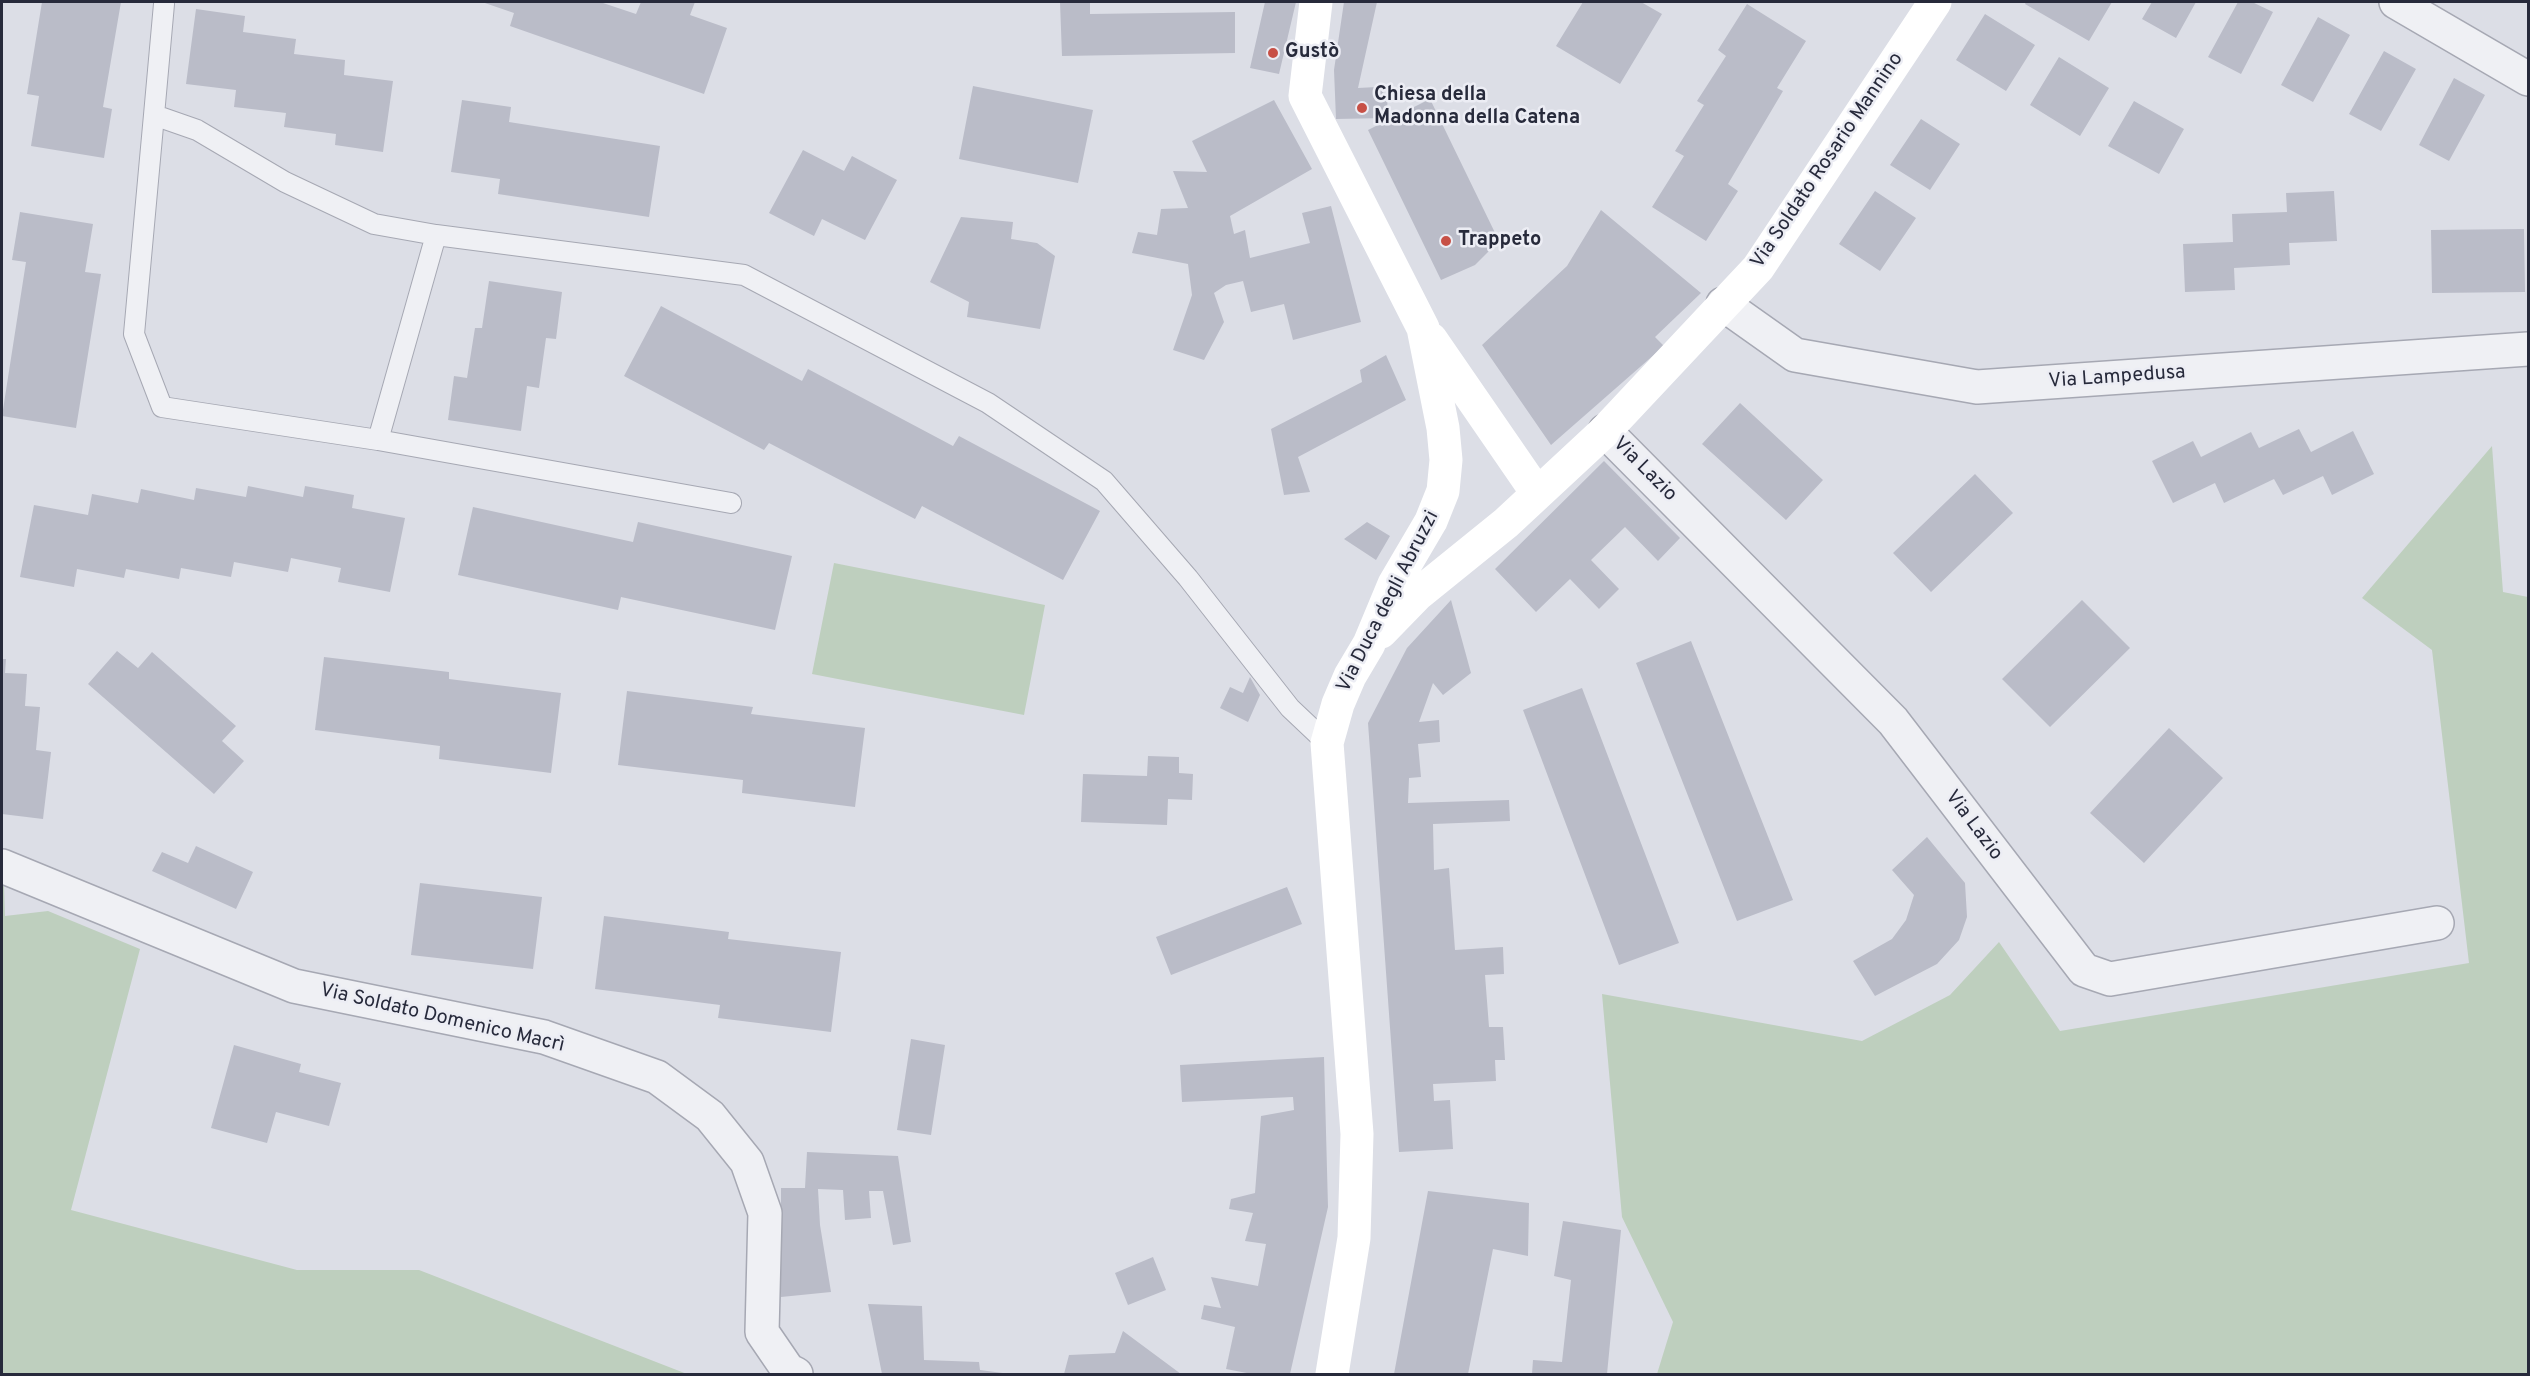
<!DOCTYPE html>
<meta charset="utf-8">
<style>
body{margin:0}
#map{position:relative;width:2530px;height:1376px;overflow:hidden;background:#dcdee6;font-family:Overpass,sans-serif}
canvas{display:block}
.frame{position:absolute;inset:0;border:3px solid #272a3b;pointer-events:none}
</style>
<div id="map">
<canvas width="2530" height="1376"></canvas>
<div class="frame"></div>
</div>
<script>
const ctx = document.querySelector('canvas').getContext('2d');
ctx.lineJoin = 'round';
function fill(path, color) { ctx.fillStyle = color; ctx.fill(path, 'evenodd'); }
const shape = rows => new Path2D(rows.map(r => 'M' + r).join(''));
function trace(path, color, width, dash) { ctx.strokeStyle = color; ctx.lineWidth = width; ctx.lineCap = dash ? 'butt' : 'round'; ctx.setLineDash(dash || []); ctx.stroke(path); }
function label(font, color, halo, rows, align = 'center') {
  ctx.font = font + ' Overpass,sans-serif'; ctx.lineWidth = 5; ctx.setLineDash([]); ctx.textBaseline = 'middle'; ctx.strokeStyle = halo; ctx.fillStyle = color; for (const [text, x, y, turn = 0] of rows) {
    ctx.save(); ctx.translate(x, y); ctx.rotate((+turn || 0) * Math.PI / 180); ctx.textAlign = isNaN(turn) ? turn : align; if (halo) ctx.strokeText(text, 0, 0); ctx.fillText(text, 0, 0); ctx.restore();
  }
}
fill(shape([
 [2492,446,2503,592,2528,597,2528,1374,1657,1374,1673,1322,1622,1217,1602,994,1862,1041,1950,995,1999,942,2060,1031,2469,963,2432,650,2362,598],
 [834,563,1045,605,1024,715,812,674],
 [2,886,4,886,5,916,48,911,140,949,71,1210,297,1270,419,1270,687,1374,2,1374]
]), '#becfbe');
fill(shape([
 [42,2,121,2,103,107,112,109,104,158,31,146,39,96,27,94],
 [482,2,600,2,636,14,641,2,695,2,690,15,727,28,704,94,510,26,514,13],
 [1060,2,1090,2,1090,14,1235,12,1235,53,1062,56],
 [1265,2,1296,2,1279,74,1250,68],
 [1344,2,1377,2,1358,88,1377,87,1388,97,1386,118,1336,119,1334,70],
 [1583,2,1641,2,1662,14,1620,84,1556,46],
 [2026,2,2112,2,2089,41,2025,4],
 [2152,2,2196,2,2176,38,2142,19],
 [2238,2,2252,2,2273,12,2241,74,2208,57],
 [1747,4,1806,41,1777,88,1783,91,1728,184,1738,191,1706,241,1652,207,1684,156,1675,151,1704,105,1697,101,1726,56,1718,50],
 [196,9,245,16,243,32,296,39,294,54,345,60,344,75,393,81,383,152,335,145,336,134,284,127,286,113,234,107,236,90,186,84],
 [1985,14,2035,45,2006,91,1956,60],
 [2318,17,2350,35,2313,102,2281,85],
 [2384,51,2416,69,2381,131,2349,114],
 [2059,57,2109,88,2080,136,2030,105],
 [2454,78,2485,95,2449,161,2419,145],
 [973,86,1093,110,1078,183,959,159],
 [1430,99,1499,241,1475,265,1441,280,1368,130],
 [462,100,511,107,509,122,660,146,649,217,498,194,500,179,451,172],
 [1274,100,1312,169,1230,216,1234,234,1245,230,1250,258,1310,243,1302,213,1331,206,1361,322,1293,340,1284,304,1251,312,1243,281,1226,285,1214,293,1224,322,1204,360,1173,350,1192,295,1188,264,1132,253,1138,232,1157,235,1161,209,1188,208,1173,171,1207,172,1192,141],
 [2134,101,2184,129,2159,174,2108,146],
 [1921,119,1960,144,1930,190,1890,165],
 [803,150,844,171,852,156,897,180,865,240,822,219,814,236,769,213],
 [1875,191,1916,218,1880,271,1839,244],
 [2334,191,2337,241,2289,243,2290,265,2234,268,2235,290,2185,292,2183,244,2233,242,2232,214,2287,212,2286,193],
 [1601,210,1701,293,1655,337,1664,346,1551,445,1482,345,1567,266],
 [20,212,93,224,85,272,101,274,76,428,2,416,26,262,12,260],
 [961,217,1013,222,1011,239,1037,243,1055,256,1040,329,967,317,969,302,930,282],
 [2524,229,2525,292,2432,293,2431,230],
 [489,281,562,292,556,339,546,338,539,388,527,386,521,431,448,420,454,376,467,378,475,328,482,328],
 [661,306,802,381,808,369,953,446,959,436,1100,511,1063,580,922,506,915,519,769,443,764,450,624,376],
 [1386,355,1406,400,1298,457,1310,492,1284,495,1271,429,1362,382,1360,370],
 [1740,403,1823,480,1786,520,1702,444],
 [2299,429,2311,452,2353,431,2374,474,2332,495,2323,476,2283,495,2274,479,2224,503,2215,483,2173,503,2152,461,2193,441,2201,457,2251,432,2259,448],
 [1604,461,1680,538,1658,561,1625,527,1591,560,1619,589,1599,609,1570,579,1536,612,1495,569],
 [1975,474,2013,513,1931,592,1893,553],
 [248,486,303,497,305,486,354,495,352,508,405,518,390,592,338,582,341,568,291,558,288,572,234,562,231,577,181,568,179,579,126,569,124,578,77,569,74,587,20,577,34,505,88,515,92,494,138,503,141,489,194,500,196,488,246,497],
 [473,507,633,542,638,522,792,556,775,630,621,597,618,610,458,575],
 [1367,522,1390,536,1376,560,1344,539],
 [1451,600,1471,673,1443,695,1433,683,1419,722,1439,720,1440,742,1418,744,1421,777,1409,778,1408,803,1509,800,1510,821,1433,824,1434,870,1449,868,1455,950,1503,947,1504,974,1485,975,1489,1027,1503,1027,1505,1060,1495,1060,1496,1081,1433,1084,1434,1101,1450,1100,1453,1149,1399,1152,1368,723,1407,648],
 [2082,600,2130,648,2050,727,2002,679],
 [1691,641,1793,900,1737,921,1636,663],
 [117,651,138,668,152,652,236,726,222,741,244,761,214,794,88,684],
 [324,657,449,672,449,679,561,693,551,773,439,759,440,746,315,730],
 [2,659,6,659,5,673,27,674,25,706,40,707,36,750,51,752,43,819,2,814],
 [1250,677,1260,695,1248,722,1220,708,1230,687,1243,693],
 [1582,688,1679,943,1619,965,1523,710],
 [627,691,753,707,751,714,865,728,855,807,742,793,743,780,618,765],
 [2169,728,2223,778,2144,863,2090,813],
 [1148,756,1179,757,1179,773,1193,774,1192,800,1168,799,1167,825,1081,822,1083,774,1147,776],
 [1927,837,1965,883,1967,917,1959,940,1937,964,1875,996,1853,961,1892,939,1906,920,1914,895,1892,870],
 [196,846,253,872,236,909,152,871,162,852,188,863],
 [420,883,542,897,533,969,411,955],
 [1287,887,1302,924,1171,975,1156,937],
 [604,916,729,932,728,939,841,952,831,1032,718,1018,720,1005,595,989],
 [911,1039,945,1045,931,1135,897,1130],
 [234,1045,301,1064,299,1072,341,1083,329,1126,276,1112,267,1143,211,1128],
 [1324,1057,1328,1207,1290,1374,1252,1374,1226,1369,1235,1327,1201,1319,1204,1305,1221,1308,1211,1277,1258,1286,1266,1244,1245,1241,1253,1213,1229,1209,1231,1199,1255,1193,1261,1116,1294,1110,1293,1097,1182,1102,1180,1065],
 [807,1152,898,1156,911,1242,893,1245,883,1191,869,1191,871,1218,845,1220,843,1190,818,1189,820,1225,831,1292,781,1297,781,1188,805,1188],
 [1428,1191,1529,1203,1528,1256,1493,1249,1468,1374,1394,1374],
 [1563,1221,1621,1230,1607,1374,1532,1374,1533,1360,1562,1362,1571,1280,1554,1276],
 [1153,1257,1166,1290,1128,1305,1115,1273],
 [868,1304,922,1306,924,1360,979,1362,980,1370,1010,1374,882,1374],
 [1123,1331,1181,1374,1064,1374,1069,1355,1115,1353]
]), '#babcc8');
const lane = shape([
 [164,4,154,115,197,130,285,182,374,224,436,235,744,275,988,403,1104,481,1188,578,1290,708,1327,743],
 [154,115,134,334,162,407,378,440,731,503],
 [378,440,436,235]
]);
const street = shape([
 [2396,2,2528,79],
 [1723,304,1795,355,1977,387,2528,349],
 [1605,431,1893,721,2084,970,2110,979,2437,923],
 [2,866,294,986,544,1037,657,1077,710,1116,747,1162,765,1213,762,1332,788,1370,796,1374]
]);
trace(lane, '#a6a8b3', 22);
trace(street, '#a6a8b3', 36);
trace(lane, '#eff0f4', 20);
trace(street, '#eff0f4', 33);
trace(shape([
 [1316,2,1305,96,1423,328,1443,428,1446,460,1443,491,1431,521,1394,584,1369,644,1350,676,1338,704,1327,743,1357,1134,1354,1238,1332,1374],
 [1431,339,1537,493],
 [1381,632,1417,595,1506,523,1605,431,1758,268,1935,2]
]), '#fff', 33);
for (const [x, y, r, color] of [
 [1273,53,6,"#c75046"],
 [1362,108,6,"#c75046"],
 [1446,241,6,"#c75046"]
]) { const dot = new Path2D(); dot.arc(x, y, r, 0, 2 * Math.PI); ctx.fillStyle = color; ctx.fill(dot); trace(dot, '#ecedf4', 2); }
label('bold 20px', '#272a3b', '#ecedf4', [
 ["Gustò",1285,53],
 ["Chiesa della",1374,96],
 ["Madonna della Catena",1374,119],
 ["Trappeto",1458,241]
], 'left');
label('20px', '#272a3b', '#ecedf4', [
 ["Via Soldato Rosario Mannino",1828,161,-56],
 ["Via Lampedusa",2117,378,-4],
 ["Via Lazio",1644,470,45],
 ["Via Duca degli Abruzzi",1389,602,-63],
 ["Via Lazio",1973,826,53],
 ["Via Soldato Domenico Macrì",442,1019,13]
]);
</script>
